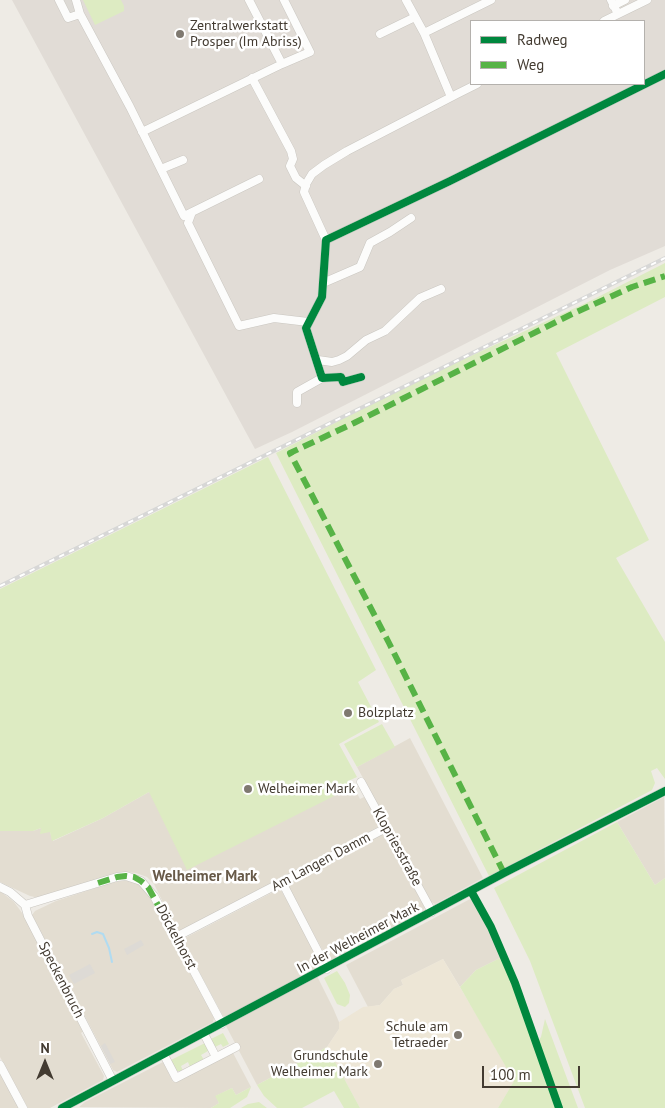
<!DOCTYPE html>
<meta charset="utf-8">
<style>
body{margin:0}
#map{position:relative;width:665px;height:1108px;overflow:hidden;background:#eeebe5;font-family:"PT Sans",sans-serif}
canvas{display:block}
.legend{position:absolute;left:470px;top:20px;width:175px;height:65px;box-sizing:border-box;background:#fff;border:1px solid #b4b1ad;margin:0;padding:6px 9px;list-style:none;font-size:15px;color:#433b31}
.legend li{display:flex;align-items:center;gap:10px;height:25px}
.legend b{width:25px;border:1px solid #b4b1ad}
.north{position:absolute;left:20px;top:1038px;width:50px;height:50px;-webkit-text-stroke:4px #fff;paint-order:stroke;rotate:0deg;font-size:14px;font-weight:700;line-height:20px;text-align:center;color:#433b31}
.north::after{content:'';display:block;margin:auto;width:18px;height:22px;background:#433b31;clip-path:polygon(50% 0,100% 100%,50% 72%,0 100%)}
.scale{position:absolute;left:482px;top:1066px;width:98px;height:22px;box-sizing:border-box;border:2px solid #433b31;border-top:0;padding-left:6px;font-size:15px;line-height:18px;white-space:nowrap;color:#433b31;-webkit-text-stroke:4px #fff;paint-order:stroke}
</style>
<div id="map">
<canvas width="665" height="1108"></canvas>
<ul class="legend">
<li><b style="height:6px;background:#00873e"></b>Radweg</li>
<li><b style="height:6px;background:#57b346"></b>Weg</li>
</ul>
<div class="north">N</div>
<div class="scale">100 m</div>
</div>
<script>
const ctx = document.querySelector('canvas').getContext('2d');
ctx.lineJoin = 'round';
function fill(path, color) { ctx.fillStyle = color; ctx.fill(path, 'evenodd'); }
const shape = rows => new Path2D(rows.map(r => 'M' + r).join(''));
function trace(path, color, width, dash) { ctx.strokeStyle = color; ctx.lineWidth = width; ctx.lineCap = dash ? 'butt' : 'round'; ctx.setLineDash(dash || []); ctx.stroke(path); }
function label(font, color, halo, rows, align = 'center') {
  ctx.font = font + ' "PT Sans",sans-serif'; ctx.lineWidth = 5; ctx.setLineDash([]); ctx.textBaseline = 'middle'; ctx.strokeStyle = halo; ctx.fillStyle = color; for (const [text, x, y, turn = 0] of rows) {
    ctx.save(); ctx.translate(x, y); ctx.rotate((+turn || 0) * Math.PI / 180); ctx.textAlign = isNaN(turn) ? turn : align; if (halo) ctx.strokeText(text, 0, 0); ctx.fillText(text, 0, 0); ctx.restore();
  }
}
fill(shape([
 [410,738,483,878,435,904,430,901,357,767],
 [350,780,360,799,364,797,366,798,380,824,378,827,180,931,176,929,154,884,147,877,136,873,125,872,111,875,40,898,30,896,0,882,0,831,33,831,41,828,50,832,53,841,103,818,149,792],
 [664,797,665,878,655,885,617,822],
 [384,833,386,835,425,908,422,911,331,960,328,960,288,887,288,884],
 [126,880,140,884,151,896,214,1018,213,1022,117,1072,113,1070,32,915,35,911,56,901,111,883],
 [279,889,281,890,320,962,319,965,317,968,226,1016,223,1016,183,942,183,939],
 [0,891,14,902,25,917,84,1031,81,1033,104,1076,103,1080,50,1108,28,1108,0,1057],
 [472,898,502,957,476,970,460,987,443,959,401,980,403,985,394,989,380,1005,368,1007,346,965],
 [317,976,333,1008,339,1022,339,1029,327,1047,257,1085,225,1024],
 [232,1051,251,1087,236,1095,232,1088,216,1096,219,1103,211,1108,79,1107,85,1102,163,1062,173,1082],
 [0,1073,19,1108,0,1108]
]), '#e3ddd1');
fill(shape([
 [12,0,665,0,665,246,610,270,292,432,255,449],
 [471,21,644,21,644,84,471,84]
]), '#e1dcd6');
fill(shape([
 [443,959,483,1026,514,1081,498,1108,360,1108,327,1047,339,1029,339,1022,363,1007,380,1005,394,989,403,985,401,980]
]), '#ede6d6');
fill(shape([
 [83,0,121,0,124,6,124,11,95,25],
 [665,263,665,297,556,353,649,540,616,558,665,642,665,779,657,768,651,771,655,783,652,790,489,876,276,453,425,377,588,302],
 [268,457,376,670,358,682,379,722,339,744,357,777,348,781,346,790,187,870,149,792,103,818,52,841,50,832,40,834,41,828,33,831,0,831,0,589],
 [382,724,395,747,357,767,344,744],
 [617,822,655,885,665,878,665,1108,585,1108,530,961,494,888],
 [502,957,536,1044,541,1037,545,1019,578,1108,498,1108,514,1081,460,987,476,970],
 [337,971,345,983,350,995,349,1003,345,1007,337,1004,324,978],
 [223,1033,229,1044,223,1047,221,1044,215,1047,211,1039],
 [205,1043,208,1051,201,1055,204,1060,190,1067,188,1062,181,1066,183,1071,176,1071,171,1060],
 [327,1047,360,1108,344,1108,334,1091,302,1108,277,1108,264,1096,257,1085],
 [251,1087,247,1097,230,1108,211,1108,219,1103,215,1096,232,1088,236,1095],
 [259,1102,267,1108,241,1108,248,1104]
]), '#ddebc2');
fill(shape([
 [59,0,74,0,80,14,68,18],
 [141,940,144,945,127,955,124,949],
 [90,964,95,973,74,984,69,975],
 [105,1043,115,1062,110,1064,101,1046]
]), '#dddad5');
trace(shape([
 [92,934,97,932,103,934,109,948,112,962]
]), '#b0dbf1', 2);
const street = shape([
 [59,0,68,18,80,14],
 [76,0,80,14,130,107,184,216,259,179],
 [249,0,282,64,310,52,284,0],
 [406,0,424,33,451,97,477,84],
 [611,0,618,14],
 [613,6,625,0],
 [604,21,647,0],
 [424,33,491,0],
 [380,34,415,17],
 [252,78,291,151,293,159,290,166,296,178,306,186],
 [142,132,282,64],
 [161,169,183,160],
 [192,212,188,223,239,326,274,318,308,322],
 [326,240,304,192,306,184,312,174,324,165,347,151,457,94],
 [323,283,360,267,370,243,390,232,411,218],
 [318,360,332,362,339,360,347,356,366,340,385,331,420,298,441,289],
 [361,377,343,382,341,377,322,378,306,328,322,297,326,240,450,181,665,74],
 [297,403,297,392,322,378],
 [361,782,432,912],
 [282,882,327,969],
 [0,887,10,892,25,905,28,916,113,1081],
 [25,905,117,877,126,876,141,881,154,896,222,1024],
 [176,937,386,828],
 [204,1034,216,1057],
 [164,1055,176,1078,236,1047],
 [0,1065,23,1108],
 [62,1108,504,873,665,791]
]);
trace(street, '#cac7c1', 9);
trace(street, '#fcfcfb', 8);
const rail = shape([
 [0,586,665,258]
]);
trace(rail, '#d7d7d6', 4);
trace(rail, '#fff', 2, [5.5]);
trace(shape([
 [504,873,389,643,290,453,354,423,570,315,632,287,665,276],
 [98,883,117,877,126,876,134,877,141,881,148,887,159,907]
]), '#57b346', 6, [12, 6]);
trace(shape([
 [361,377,343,382,341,377,322,378,306,328,322,297,326,240,450,181,665,74],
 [471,891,491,927,515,983,559,1108],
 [62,1108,504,873,665,791]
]), '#00873e', 8);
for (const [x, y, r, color] of [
 [180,34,5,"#7f7970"],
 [348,713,5,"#7f7970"],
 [248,789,5,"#7f7970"],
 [458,1035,5,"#7f7970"],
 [378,1064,5,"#7f7970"]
]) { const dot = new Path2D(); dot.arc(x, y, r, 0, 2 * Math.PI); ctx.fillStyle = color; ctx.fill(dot); trace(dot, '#fff', 2); }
label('14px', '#433b31', '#fff', [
 ["Zentralwerkstatt",190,26],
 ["Prosper (Im Abriss)",190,42],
 ["Bolzplatz",358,713],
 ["Welheimer Mark",258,789],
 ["Schule am",448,1027,"right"],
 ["Tetraeder",448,1043,"right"],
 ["Grundschule",368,1056,"right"],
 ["Welheimer Mark",368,1072,"right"]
], 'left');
label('14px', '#433b31', '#fff', [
 ["Klopriesstraße",397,847,61],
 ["Am Langen Damm",321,862,-28],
 ["Döckelhorst",176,937,62],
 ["In der Welheimer Mark",358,938,-28],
 ["Speckenbruch",61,980,63]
]);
label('bold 15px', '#675948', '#fff', [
 ["Welheimer Mark",205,877]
]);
</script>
